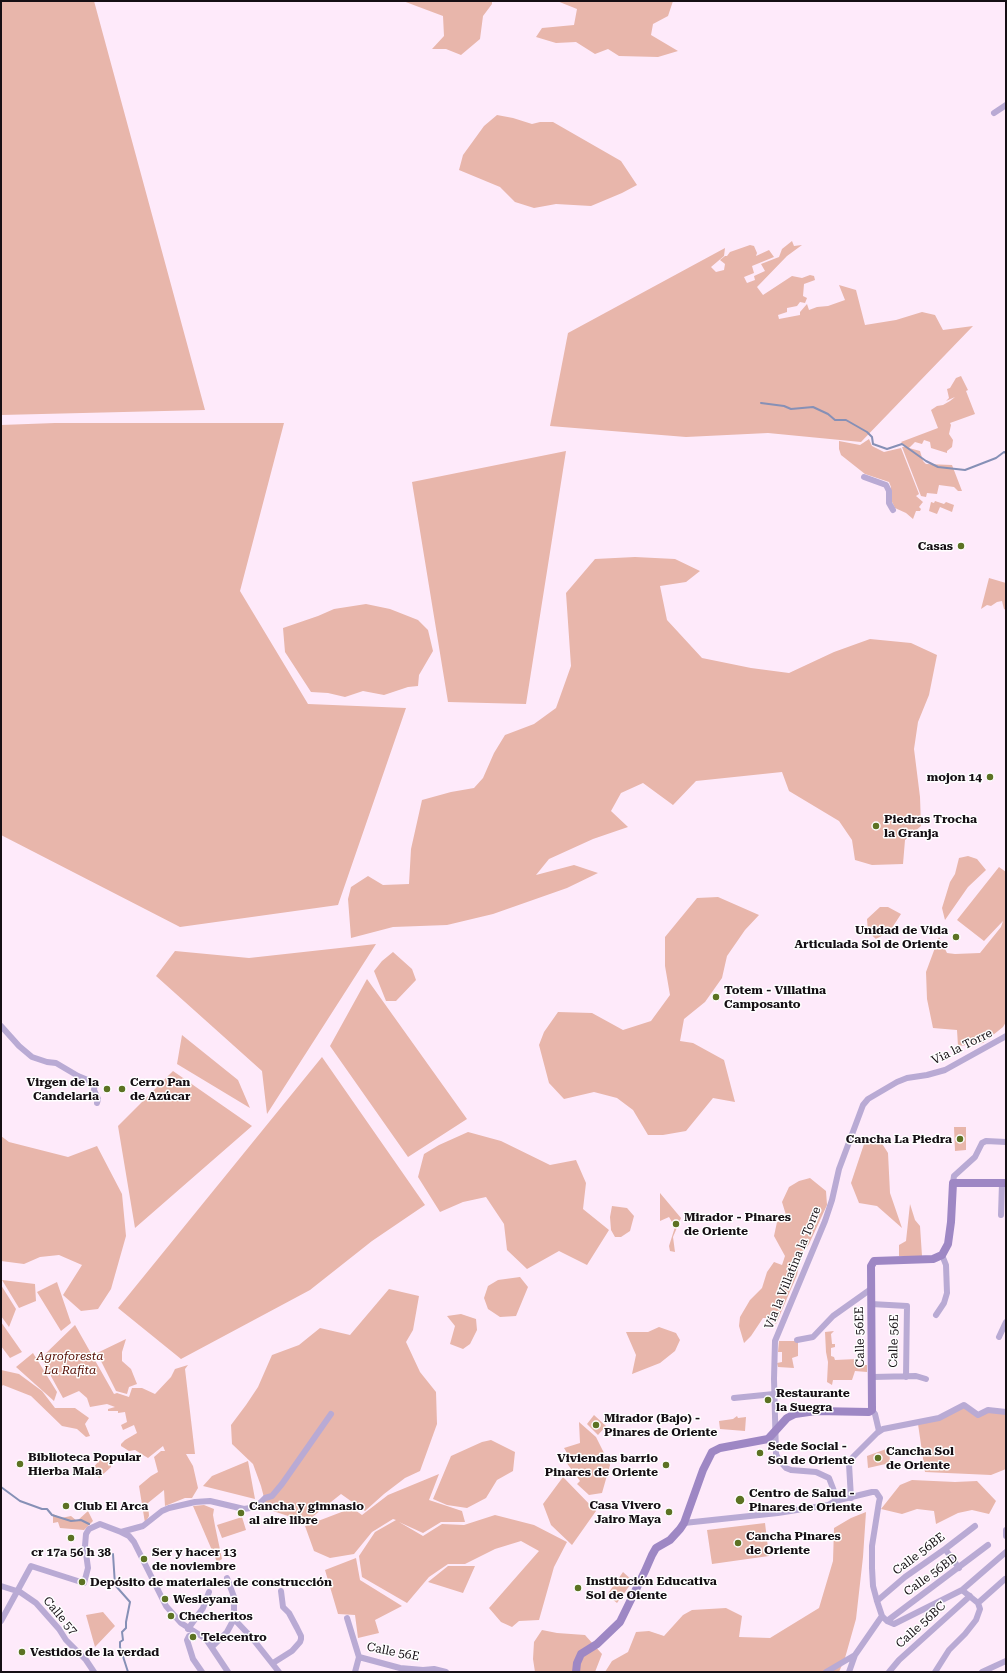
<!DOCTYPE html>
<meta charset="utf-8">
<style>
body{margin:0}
#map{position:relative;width:1007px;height:1673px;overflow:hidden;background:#feeafa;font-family:"Roboto Serif",serif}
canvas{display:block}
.frame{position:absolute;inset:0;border:2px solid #150f14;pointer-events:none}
</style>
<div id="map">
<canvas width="1007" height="1673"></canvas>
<div class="frame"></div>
</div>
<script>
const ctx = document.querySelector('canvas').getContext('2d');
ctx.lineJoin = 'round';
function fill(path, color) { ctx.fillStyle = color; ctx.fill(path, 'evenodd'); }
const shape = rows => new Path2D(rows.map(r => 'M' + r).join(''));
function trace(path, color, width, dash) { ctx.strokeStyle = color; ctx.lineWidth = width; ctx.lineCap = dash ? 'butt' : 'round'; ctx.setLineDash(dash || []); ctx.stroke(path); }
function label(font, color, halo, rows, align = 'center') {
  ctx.font = font + ' "Roboto Serif",serif'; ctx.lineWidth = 3; ctx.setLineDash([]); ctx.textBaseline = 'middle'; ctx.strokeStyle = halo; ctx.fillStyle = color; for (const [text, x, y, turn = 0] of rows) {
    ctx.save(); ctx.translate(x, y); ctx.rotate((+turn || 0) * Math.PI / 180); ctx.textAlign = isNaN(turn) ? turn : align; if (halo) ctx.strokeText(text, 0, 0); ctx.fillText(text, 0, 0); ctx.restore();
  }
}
fill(shape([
 [1,1,94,1,205,410,1,415],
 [403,1,492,1,492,4,483,16,480,39,461,55,446,49,432,49,444,36,443,16],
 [557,1,673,1,668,16,653,24,651,35,678,51,658,57,619,56,608,49,595,54,576,42,556,43,536,37,542,28,574,25,577,9],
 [497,115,513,118,532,124,540,122,553,122,621,161,637,185,622,193,591,206,556,204,534,208,515,202,500,187,459,170,463,155,484,126],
 [792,241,794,246,802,245,787,256,757,287,763,295,792,276,802,278,810,275,814,276,815,280,804,284,803,296,807,298,805,303,800,302,797,306,787,308,787,312,778,315,779,319,800,315,800,312,807,304,809,310,817,307,828,306,845,300,839,285,856,290,865,325,896,320,922,312,935,315,943,330,973,326,861,442,768,433,686,437,550,426,568,333,725,248,724,256,711,267,716,272,724,270,725,264,720,260,725,256,727,256,730,252,750,245,754,246,757,253,756,256,769,250,774,257,752,266,754,273,744,277,747,283,755,280,754,276,765,271,761,264,779,257,782,249],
 [961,376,968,390,966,391,975,414,950,423,951,425,949,434,953,440,952,447,947,451,947,453,931,448,930,442,924,440,922,444,915,442,909,448,920,451,923,461,926,464,952,465,962,491,958,491,954,487,939,485,937,494,927,493,926,497,921,496,902,447,906,447,901,442,938,428,931,410,937,406,943,405,950,401,955,397,946,401,949,398,947,389,950,388,956,378],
 [55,423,284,423,240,591,308,704,406,708,338,905,180,927,1,835,1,425],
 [869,439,872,446,884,452,901,448,919,494,916,496,923,502,919,507,921,509,920,511,916,511,913,519,906,513,895,508,891,500,891,487,889,482,865,474,841,455,839,449,839,441,860,445],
 [566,451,526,704,448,702,412,482],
 [935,501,944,504,946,502,954,505,952,512,940,507,937,514,929,511,931,502,934,503],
 [635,557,675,559,700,571,686,582,660,586,667,620,702,658,751,668,789,673,834,652,870,639,911,643,937,655,929,695,918,722,914,749,920,797,921,826,905,840,903,864,872,865,855,860,852,840,839,821,789,791,782,772,696,781,673,805,643,783,621,793,611,811,628,827,593,839,549,859,536,875,574,865,598,873,567,888,493,914,447,925,393,927,351,938,348,899,351,887,368,876,383,885,409,884,411,849,422,800,451,792,474,788,483,778,494,753,505,735,534,724,556,708,571,666,566,593,595,559],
 [989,578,1006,583,1006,610,1004,609,1002,601,997,602,991,606,987,605,981,609],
 [366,604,390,609,418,620,428,630,433,651,419,675,418,686,408,687,384,695,363,691,345,697,328,693,311,692,285,652,283,628,318,616,334,609],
 [968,856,977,859,986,870,968,887,945,920,942,908,950,882,955,874,959,858],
 [999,867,1006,872,1006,1022,1003,1027,983,1043,958,1046,957,1030,933,1028,927,999,926,972,939,937,947,953,955,954,980,953,1001,927,1003,921,984,941,957,920],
 [718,897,759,915,745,930,727,956,722,978,705,1002,684,1019,680,1041,693,1043,724,1060,735,1102,713,1098,686,1131,663,1135,648,1135,633,1110,617,1098,594,1092,564,1099,549,1083,539,1045,544,1032,558,1012,592,1013,623,1030,651,1021,670,995,665,966,665,937,697,898],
 [880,907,888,907,901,914,890,931,876,939,868,932,867,919],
 [376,944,267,1114,262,1071,156,976,175,951,249,958],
 [393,952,412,969,416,980,396,1001,386,1001,374,971,382,961],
 [367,979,467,1119,408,1157,330,1046],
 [182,1035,238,1080,250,1108,177,1064],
 [322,1057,425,1205,372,1241,310,1290,181,1359,118,1308],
 [173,1071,252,1126,135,1228,118,1126],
 [954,1127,966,1127,966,1150,955,1151],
 [468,1132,501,1141,550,1165,576,1160,586,1183,583,1209,609,1230,587,1265,559,1251,527,1269,507,1250,504,1224,486,1197,463,1202,440,1212,418,1177,424,1154,439,1145],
 [1,1136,9,1142,68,1157,97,1146,122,1194,126,1236,111,1289,98,1309,81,1311,63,1295,82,1265,59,1255,40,1257,24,1264,1,1261],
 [881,1142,888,1153,890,1193,902,1228,877,1206,859,1203,851,1183,864,1144],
 [810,1178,826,1191,827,1205,809,1244,801,1255,797,1275,776,1324,767,1318,763,1318,751,1336,744,1343,739,1326,740,1317,750,1300,762,1288,767,1272,774,1262,782,1265,785,1256,774,1236,777,1222,784,1219,786,1215,782,1202,789,1187,799,1181],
 [660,1193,681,1218,673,1237,675,1252,670,1251,669,1246,675,1227,669,1217,660,1221],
 [910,1204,915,1220,920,1226,922,1256,899,1256,899,1245,906,1241],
 [612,1206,627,1208,634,1216,630,1231,621,1237,615,1237,611,1230,610,1217],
 [520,1277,528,1287,516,1316,500,1317,488,1309,484,1298,488,1286,498,1280],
 [2,1280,35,1284,36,1301,19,1308],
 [57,1282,71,1323,61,1331,37,1292],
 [1,1285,16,1309,9,1327,1,1316],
 [389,1289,419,1296,413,1330,406,1342,420,1372,436,1392,437,1424,420,1471,405,1478,384,1494,365,1511,341,1494,306,1522,267,1509,261,1486,253,1464,232,1444,231,1425,246,1405,258,1387,272,1355,299,1345,320,1328,350,1335],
 [461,1314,476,1319,477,1330,470,1344,463,1349,450,1344,455,1326,447,1316],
 [1,1322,22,1352,10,1358,1,1346],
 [75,1325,114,1394,117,1393,129,1397,132,1388,142,1388,155,1394,171,1377,175,1369,188,1365,185,1369,195,1454,186,1454,193,1466,198,1488,192,1498,185,1498,165,1506,164,1490,148,1503,149,1516,145,1523,139,1486,151,1476,158,1472,154,1457,161,1451,165,1451,163,1446,148,1458,135,1450,129,1451,121,1446,121,1444,125,1440,137,1433,134,1425,123,1430,121,1425,127,1422,125,1412,118,1413,118,1411,108,1411,108,1409,115,1407,107,1404,90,1407,87,1398,79,1391,63,1398,41,1358],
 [659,1327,676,1333,680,1340,675,1351,660,1363,632,1374,636,1355,626,1332,648,1332],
 [834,1331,831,1334,832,1344,835,1344,835,1347,831,1348,831,1356,834,1357,835,1360,857,1359,858,1365,867,1365,867,1372,855,1371,852,1380,833,1380,832,1385,827,1382,828,1362,826,1352,825,1332],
 [126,1339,122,1352,122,1361,131,1369,137,1384,129,1387,127,1394,116,1391,97,1353],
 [779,1341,798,1341,798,1356,792,1358,794,1368,778,1367,777,1363,782,1362,782,1352,778,1352],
 [33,1353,57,1392,54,1401,16,1367],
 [1,1370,19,1374,42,1391,55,1408,75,1408,89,1418,85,1424,90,1436,86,1437,77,1429,62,1426,31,1396,3,1385,1,1387],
 [964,1406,972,1412,1006,1413,1006,1469,991,1475,925,1472,918,1424],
 [594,1415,606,1426,598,1435,587,1424],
 [737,1416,738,1418,746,1417,745,1431,720,1429,719,1421,733,1419],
 [579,1422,596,1437,610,1465,602,1493,589,1495,577,1484,580,1481,566,1462,567,1453,564,1448,580,1443],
 [491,1440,515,1452,513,1471,497,1480,486,1498,467,1508,447,1505,433,1499,451,1456,482,1442],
 [889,1448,890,1463,868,1468,867,1456],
 [104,1455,111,1464,111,1467,99,1478,92,1469],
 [248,1461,255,1499,203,1486,212,1476],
 [439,1474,429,1500,462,1511,465,1522,441,1522,423,1533,399,1522,423,1536,442,1524,464,1525,495,1515,534,1525,567,1542,554,1567,539,1620,519,1621,512,1627,501,1622,489,1608,539,1551,521,1541,495,1549,465,1564,448,1564,429,1577,407,1603,362,1577,359,1556,375,1532,396,1520,393,1519,372,1532,354,1554,330,1558,314,1551,305,1526,352,1508,362,1515,388,1495],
 [563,1477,596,1511,572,1545,551,1525,543,1504],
 [912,1480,955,1482,977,1481,996,1501,989,1514,972,1510,958,1513,936,1524,934,1511,917,1509,902,1514,881,1509,900,1485],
 [204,1505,214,1509,213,1515,215,1526,222,1559,217,1562,193,1506],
 [88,1511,93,1521,84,1530,60,1528,58,1522,53,1523,53,1514,61,1518,71,1516,77,1521],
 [866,1512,863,1557,856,1619,845,1658,839,1672,605,1672,612,1661,628,1652,636,1632,649,1631,664,1636,683,1615,692,1610,726,1608,742,1616,739,1637,770,1638,819,1608,833,1561,834,1528,851,1518],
 [242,1517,246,1530,222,1538,217,1525],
 [765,1523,769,1556,712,1564,707,1530],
 [356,1558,360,1580,402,1606,375,1620,379,1633,358,1638,355,1615,338,1614,325,1570],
 [448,1566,475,1566,463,1593,428,1582],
 [623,1572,633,1581,617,1603,607,1595],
 [103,1612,115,1626,95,1647,86,1615],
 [542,1630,557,1633,585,1635,602,1654,595,1672,535,1672,533,1659,534,1642]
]), '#e8b6ab');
trace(shape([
 [761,403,784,406,791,409,813,407,828,414,835,420,846,420,867,432,872,437,873,444,887,449,902,444,926,461,938,467,965,470,996,458,1004,452,1006,453],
 [1,1487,20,1501,42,1509,47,1509,52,1515,71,1521,81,1520,89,1524],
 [113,1554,115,1585,130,1602,126,1622,126,1628,122,1632,123,1640,120,1642,120,1647,128,1672]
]), '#8690b6', 2);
trace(shape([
 [994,113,1006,105],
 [864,477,886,485,889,491,889,503,893,510],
 [1,1026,19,1046,32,1057,47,1062,56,1063,78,1076,95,1083,94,1090,98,1099,97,1103],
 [953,1183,954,1176,975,1157,982,1143,986,1141,1006,1142],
 [1001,1215,1002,1183],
 [871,1304,907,1306,906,1377],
 [936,1315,944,1303,947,1293,946,1265,942,1255],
 [999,1337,1006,1322],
 [797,1340,813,1337,833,1316,871,1289],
 [873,1377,916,1376,926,1379],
 [734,1398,774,1394],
 [872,1410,875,1414,879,1431],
 [851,1498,849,1464,853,1457,877,1433,883,1429,939,1418,964,1405,978,1415,988,1410,1006,1412],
 [835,1501,834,1491,829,1478,816,1472,791,1470,786,1468,779,1460,776,1454,774,1379,775,1341,825,1221,832,1200,839,1169,863,1105,868,1099,897,1082,907,1078,927,1075,945,1070,1006,1036],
 [684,1523,778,1513,828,1505,835,1501,872,1492,876,1492,880,1498,879,1502,872,1546,872,1568,873,1586,877,1601,882,1616,887,1621,894,1624,962,1590,978,1603,980,1609,976,1620,965,1634,949,1650,935,1672],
 [1006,1530,1006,1536],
 [121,1532,143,1526,162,1511,169,1508,195,1502,210,1501,244,1509,256,1507,265,1498,272,1496,282,1484,331,1414],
 [945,1549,959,1568],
 [1,1586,20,1592,36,1603,59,1629,66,1640,86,1660,94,1672],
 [962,1590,1006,1552],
 [877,1601,905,1577,945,1549,975,1526],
 [978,1603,1005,1579],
 [347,1618,359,1657,355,1672],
 [234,1619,252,1638,279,1672],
 [1,1621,31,1566,84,1583,88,1568,85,1546,86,1534,89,1529,100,1524,121,1532,129,1536,134,1542,166,1606,181,1623,206,1639,228,1672],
 [887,1621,988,1545],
 [188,1629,203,1608,209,1592],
 [196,1633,189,1636,187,1640,193,1659,202,1672],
 [212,1647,227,1632,234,1619,234,1597,227,1578],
 [359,1657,400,1668,423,1670,434,1669,446,1672],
 [273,1663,292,1651,300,1642,301,1639,301,1636,297,1628,289,1613,283,1607,281,1591],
 [826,1672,855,1655],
 [849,1672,855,1655,882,1616],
 [889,1672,899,1660,970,1596],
 [982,1672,1006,1661]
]), '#b9aad4', 6);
trace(shape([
 [576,1672,577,1663,581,1654,597,1644,620,1622,645,1571,652,1555,656,1548,670,1540,680,1529,684,1523,703,1470,712,1452,720,1448,768,1439,787,1418,795,1414,816,1411,869,1412,872,1410,871,1266,874,1261,933,1259,942,1255,948,1244,951,1222,953,1183,1006,1183]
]), '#9e87c4', 8);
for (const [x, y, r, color] of [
 [961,546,4,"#5c7223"],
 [990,777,4,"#5c7223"],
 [876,826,4,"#5c7223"],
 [956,937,4,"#5c7223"],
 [716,997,4,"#5c7223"],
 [107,1089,4,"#5c7223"],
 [122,1089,4,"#5c7223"],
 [960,1139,4,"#5c7223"],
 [676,1224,4,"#5c7223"],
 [768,1400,4,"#5c7223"],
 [596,1425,4,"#5c7223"],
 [760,1453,4,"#5c7223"],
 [878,1458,4,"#5c7223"],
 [20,1464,4,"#5c7223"],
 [666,1465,4,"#5c7223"],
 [740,1500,5,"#5c7223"],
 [66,1506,4,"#5c7223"],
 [669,1512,4,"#5c7223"],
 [241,1513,4,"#5c7223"],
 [71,1538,4,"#5c7223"],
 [738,1543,4,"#5c7223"],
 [144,1559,4,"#5c7223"],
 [82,1582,4,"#5c7223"],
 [578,1588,4,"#5c7223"],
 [165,1599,4,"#5c7223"],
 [171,1616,4,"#5c7223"],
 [193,1637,4,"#5c7223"],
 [22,1652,4,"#5c7223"]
]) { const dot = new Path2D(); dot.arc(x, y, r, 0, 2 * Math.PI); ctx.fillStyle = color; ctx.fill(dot); trace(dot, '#fefefe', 1.5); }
label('bold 12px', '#150f14', '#fefefe', [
 ["Casas",953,546,"right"],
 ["mojon 14",982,777,"right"],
 ["Piedras Trocha",884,819],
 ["la Granja",884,833],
 ["Unidad de Vida",948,930,"right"],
 ["Articulada Sol de Oriente",948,944,"right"],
 ["Totem - Villatina",724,990],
 ["Camposanto",724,1004],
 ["Virgen de la",99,1082,"right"],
 ["Candelaria",99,1096,"right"],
 ["Cerro Pan",130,1082],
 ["de Azúcar",130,1096],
 ["Cancha La Piedra",952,1139,"right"],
 ["Mirador - Pinares",684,1217],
 ["de Oriente",684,1231],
 ["Restaurante",776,1393],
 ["la Suegra",776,1407],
 ["Mirador (Bajo) -",604,1418],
 ["Pinares de Oriente",604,1432],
 ["Sede Social -",768,1446],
 ["Sol de Oriente",768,1460],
 ["Cancha Sol",886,1451],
 ["de Oriente",886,1465],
 ["Biblioteca Popular",28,1457],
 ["Hierba Mala",28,1471],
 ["Viviendas barrio",658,1458,"right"],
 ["Pinares de Oriente",658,1472,"right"],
 ["Centro de Salud -",749,1493],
 ["Pinares de Oriente",749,1507],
 ["Casa Vivero",661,1505,"right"],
 ["Jairo Maya",661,1519,"right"],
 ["Club El Arca",74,1506],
 ["Cancha y gimnasio",249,1506],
 ["al aire libre",249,1520],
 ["Cancha Pinares",746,1536],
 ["de Oriente",746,1550],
 ["cr 17a 56 h 38",71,1552,"center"],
 ["Ser y hacer 13",152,1552],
 ["de noviembre",152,1566],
 ["Institución Educativa",586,1581],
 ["Sol de Oiente",586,1595],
 ["Depósito de materiales de construcción",90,1582],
 ["Wesleyana",173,1599],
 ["Checheritos",179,1616],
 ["Telecentro",201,1637],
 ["Vestidos de la verdad",30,1652]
], 'left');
label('12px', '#150f14', '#fefefe', [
 ["Via la Torre",962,1047,-26],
 ["Vía la Villatina la Torre",793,1268,-68],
 ["Calle 56EE",860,1337,-91],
 ["Calle 56E",894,1341,-89],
 ["Calle 56BE",919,1554,-37],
 ["Calle 56BD",931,1575,-36],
 ["Calle 57",60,1616,50],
 ["Calle 56BC",921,1625,-42],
 ["Calle 56E",393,1652,11]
]);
label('italic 12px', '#550e03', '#fefefe', [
 ["Agroforesta",70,1356],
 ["La Rafita",70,1370]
]);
</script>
